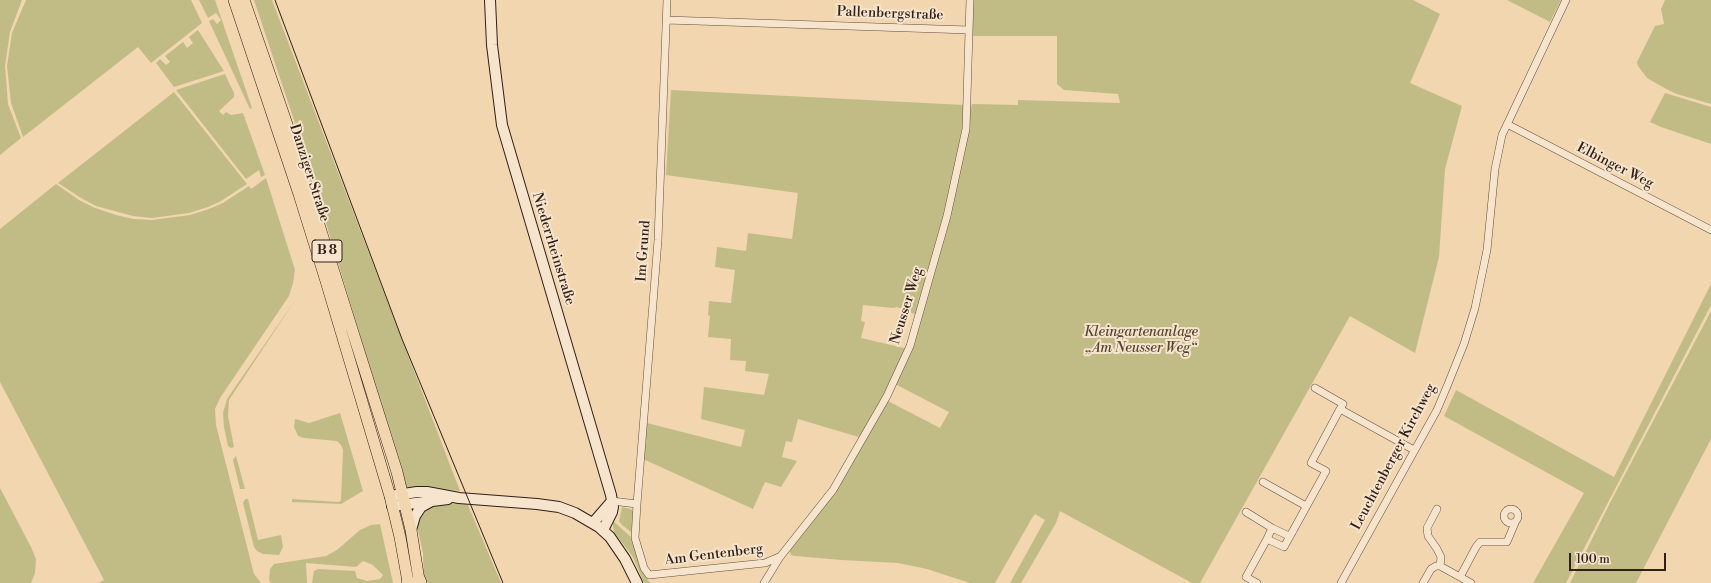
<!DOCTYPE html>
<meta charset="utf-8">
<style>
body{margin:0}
#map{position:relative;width:1711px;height:583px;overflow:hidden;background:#f1d6b0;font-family:"Libre Bodoni",serif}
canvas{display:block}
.scale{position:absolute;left:1569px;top:553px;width:97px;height:18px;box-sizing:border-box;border:2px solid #312019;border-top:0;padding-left:5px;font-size:12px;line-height:14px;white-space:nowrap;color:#312019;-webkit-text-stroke:3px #f6e4cc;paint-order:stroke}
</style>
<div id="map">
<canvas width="1711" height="583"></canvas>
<div class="scale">100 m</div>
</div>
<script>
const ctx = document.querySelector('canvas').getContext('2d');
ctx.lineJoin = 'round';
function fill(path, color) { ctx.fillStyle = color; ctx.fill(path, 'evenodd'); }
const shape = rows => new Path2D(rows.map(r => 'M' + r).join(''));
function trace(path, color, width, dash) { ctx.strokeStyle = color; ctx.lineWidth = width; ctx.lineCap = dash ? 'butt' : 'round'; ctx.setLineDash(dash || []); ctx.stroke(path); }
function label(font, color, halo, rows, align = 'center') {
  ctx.font = font + ' "Libre Bodoni",serif'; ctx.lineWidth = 4; ctx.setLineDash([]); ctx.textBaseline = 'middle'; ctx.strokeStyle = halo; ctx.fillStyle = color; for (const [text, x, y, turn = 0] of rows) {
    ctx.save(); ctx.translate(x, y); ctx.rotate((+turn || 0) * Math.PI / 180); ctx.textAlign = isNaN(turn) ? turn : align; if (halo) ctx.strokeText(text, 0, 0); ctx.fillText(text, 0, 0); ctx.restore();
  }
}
fill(shape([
 [0,0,22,0,10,32,5,66,8,104,21,138,0,155],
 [26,0,191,0,202,23,151,63,138,47,23,137,11,103,7,66,12,33],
 [199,0,215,0,252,108,250,109,209,21,213,19,217,24,221,20,216,13,208,18],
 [254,0,272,0,460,491,406,487,302,144],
 [973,0,1413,0,1440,14,1410,83,1462,106,1445,169,1439,257,1415,353,1350,316,1200,583,1192,583,1060,511,1056,523,1021,583,1010,583,1045,520,1035,514,1032,518,995,583,970,583,927,569,898,563,842,560,795,556,791,555,789,548,836,491,886,400,940,428,949,412,895,384,912,344,972,104,1018,105,1018,100,1120,103,1118,94,1064,90,1057,84,1057,36,972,36],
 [1507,0,1561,0,1550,22],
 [1665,0,1711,0,1711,104,1677,94,1668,90,1647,78,1638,66,1637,62,1655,26,1664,24,1661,9],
 [198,30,224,71,174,87,156,63,160,59,166,65,170,62,165,56,183,42,187,48,193,43,189,37],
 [225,74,234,93,234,97,219,111,223,115,226,112,231,115,243,113,265,175,261,177,259,170,246,179,176,90],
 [671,90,964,105,964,125,951,193,917,315,897,307,893,308,863,305,861,321,865,322,861,338,908,349,862,438,798,419,792,442,786,441,782,457,797,461,781,487,765,482,753,509,643,459,647,423,741,447,745,430,701,419,704,387,764,395,769,374,745,371,746,361,730,360,731,339,708,337,710,316,708,315,709,301,731,303,735,270,715,267,717,247,746,251,748,233,792,239,798,193,666,175],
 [174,92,247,184,221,201,208,207,189,213,152,218,133,216,96,206,81,198,58,183],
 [1665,93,1711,107,1711,144,1661,127,1650,122],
 [266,178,295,270,293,283,289,296,220,398,215,409,216,425,254,574,261,583,98,583,104,580,0,382,0,229,56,184,79,200,95,208,116,215,133,219,152,220,190,215,209,209,223,203,249,186,251,189],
 [1711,284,1711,305,1566,583,1533,583,1584,493,1444,416,1456,390,1614,477],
 [296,299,229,400,228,416,234,447,231,448,228,446,224,427,223,413,227,399],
 [1711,311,1711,439,1636,583,1570,583,1611,501],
 [340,413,363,491,341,504,292,502,292,499,339,502,341,500,343,450,341,445,337,441,304,438,298,436,294,427,295,419,309,423],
 [236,456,245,489,240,489,233,460],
 [0,488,31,547,36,559,35,573,31,583,0,583],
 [245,499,248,499,258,540,281,535,283,547,279,555,263,554,257,551,254,547,243,503],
 [467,503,501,583,424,583,423,553,417,526,420,513,433,504],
 [622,507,631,509,634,513,631,532,622,525,619,521],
 [612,520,632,538,640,568,650,583,644,583,633,557,614,532],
 [380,524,393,583,312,583,314,571,318,569,355,571,357,578,367,581,380,579,383,575,373,565,363,561,356,567,306,563,307,583,271,583,269,580,270,569,274,564,326,556,337,550,360,530,371,525]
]), '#c1bc86');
const street = shape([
 [666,20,969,30],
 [1507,124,1711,230],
 [1315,388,1343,404,1340,409],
 [1263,482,1306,506],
 [612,501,637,504,635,538,644,568,649,575,765,563,779,557],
 [637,504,658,240,667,0],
 '1504 516a7 7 0 1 1 14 0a7 7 0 1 1-14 0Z',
 [1437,509,1427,528,1428,536,1437,549,1441,557,1440,566],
 [1246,512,1272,528],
 [1267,539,1272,528,1289,536],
 [1460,577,1476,547,1480,542,1507,542,1515,523],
 [764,583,780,557,833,490,887,396,910,346,947,216,966,129,970,0],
 [1257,583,1246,577,1267,539,1284,547,1326,471,1311,463,1340,409,1414,450],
 [1341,583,1437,410,1448,384,1464,344,1475,308,1487,250,1495,169,1502,135,1566,0],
 [1423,583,1431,569,1436,566,1440,566,1471,583]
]);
const secondary = shape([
 [490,0,492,45,502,125,611,495,613,507,612,512,603,530],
 [390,496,417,492,427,492,459,498,537,504,559,507,575,513,599,527,610,537,625,559,637,583],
 [392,506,448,499],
 [593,523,612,501],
 [411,530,415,516,421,507,430,502]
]);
const primary = shape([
 [234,0,299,194,326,281,390,496,400,537,408,582],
 [244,0,291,136,397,472,411,530,419,580]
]);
const highway = shape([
 [419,580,420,583],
 [408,582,408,583]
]);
trace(street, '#614e3f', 8);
trace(secondary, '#312019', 12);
trace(primary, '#312019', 12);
trace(highway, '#312019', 14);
trace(street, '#f6e4cc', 7);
trace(secondary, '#f6e4cc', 10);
trace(primary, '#f1d6b0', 11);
trace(highway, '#f1d6b0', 13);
trace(shape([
 [275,0,402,339,503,583]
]), '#312019', 1);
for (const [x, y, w] of [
 [327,251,30]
]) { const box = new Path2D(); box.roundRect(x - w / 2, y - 11, w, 22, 3); ctx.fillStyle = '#f6e4cc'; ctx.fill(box); trace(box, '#312019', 1); }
label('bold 13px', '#312019', null, [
 ["B 8",327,251]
]);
label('14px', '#312019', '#f6e4cc', [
 ["Pallenbergstraße",890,14,2],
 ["Elbinger Weg",1615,166,27],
 ["Danziger Straße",309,173,72],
 ["Niederrheinstraße",553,249,73],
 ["Im Grund",644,251,-86],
 ["Neusser Weg",907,306,-73],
 ["Leuchtenberger Kirchweg",1394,457,-62],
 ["Am Gentenberg",714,555,-7]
]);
label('italic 14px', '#554734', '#f6e4cc', [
 ["Kleingartenanlage",1141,333],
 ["„Am Neusser Weg“",1141,349]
]);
</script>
